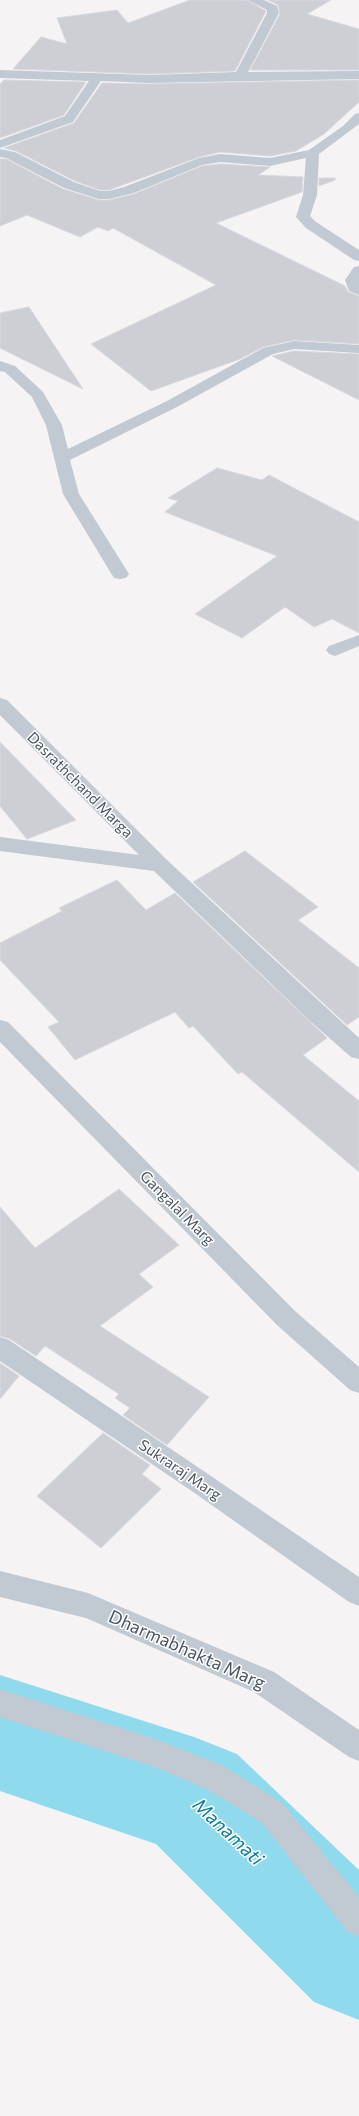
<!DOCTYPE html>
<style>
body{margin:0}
canvas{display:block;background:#f5f3f3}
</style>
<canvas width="359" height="2116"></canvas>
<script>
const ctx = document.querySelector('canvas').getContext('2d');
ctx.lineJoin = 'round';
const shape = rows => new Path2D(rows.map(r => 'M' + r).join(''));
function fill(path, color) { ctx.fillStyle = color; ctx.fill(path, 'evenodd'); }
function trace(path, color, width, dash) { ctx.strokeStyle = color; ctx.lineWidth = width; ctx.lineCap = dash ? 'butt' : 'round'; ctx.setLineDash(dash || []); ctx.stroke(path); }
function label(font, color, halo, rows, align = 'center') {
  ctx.font = font + ' Commissioner,sans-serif'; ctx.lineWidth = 3; ctx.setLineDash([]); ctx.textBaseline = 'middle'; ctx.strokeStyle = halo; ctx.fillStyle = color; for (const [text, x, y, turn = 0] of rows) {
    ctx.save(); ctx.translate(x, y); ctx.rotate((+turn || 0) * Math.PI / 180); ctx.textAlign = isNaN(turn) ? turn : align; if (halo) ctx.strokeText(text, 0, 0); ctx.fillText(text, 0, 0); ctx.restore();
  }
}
fill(shape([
 [0,1675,194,1737,237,1754,359,1870,359,2020,314,2002,156,1844,0,1791,0,1675]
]), '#90daee');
const building = shape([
 [190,0,247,0,266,11,235,71,150,74,13,69,41,37,67,44,57,18,117,10,128,23,190,0],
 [268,0,331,0,307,14,359,29,359,70,250,70,280,14,278,5,268,0],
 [4,80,86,82,64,115,0,138,0,84,4,80],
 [359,80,359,102,324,134,296,151,270,156,220,152,199,157,109,190,100,190,75,181,16,151,4,148,74,123,102,83,150,84,359,80],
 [0,159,6,159,63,189,99,200,109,200,134,194,202,166,220,164,270,167,258,175,303,177,302,192,216,223,345,286,348,292,359,296,359,344,294,340,263,347,240,359,151,391,91,344,216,285,113,228,108,231,98,227,80,237,27,215,0,226,0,159],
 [319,178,335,178,335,180,319,186,319,178],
 [29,307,83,389,0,348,0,313,29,307],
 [294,351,359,354,359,400,272,356,294,351],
 [217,468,262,480,269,475,359,522,359,633,332,619,314,627,285,607,242,638,195,614,277,556,165,512,178,501,168,498,217,468],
 [0,742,76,820,27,839,0,806,0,742],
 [245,851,318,907,298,920,359,968,359,1017,347,1025,193,882,245,851],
 [117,880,146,910,175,893,327,1038,303,1055,359,1101,359,1172,242,1072,238,1074,193,1026,189,1028,175,1012,75,1060,48,1027,59,1022,0,960,0,943,62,911,59,908,117,880],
 [119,1189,179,1245,139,1274,153,1287,100,1326,209,1397,167,1445,123,1415,130,1408,115,1398,119,1394,45,1346,36,1356,10,1339,0,1336,0,1207,35,1248,119,1189],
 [0,1363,19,1376,0,1399,0,1363],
 [103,1433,150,1465,142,1474,161,1489,101,1548,37,1496,103,1433]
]);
fill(building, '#cdcfd5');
trace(building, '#d7d9de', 1);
fill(shape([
 [248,0,264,0,277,6,279,13,248,72,359,71,359,79,150,83,101,81,73,122,0,148,0,140,65,116,89,81,0,78,0,70,150,75,236,72,267,13,267,10,248,0],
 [359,113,359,124,319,154,317,195,310,216,316,222,359,250,359,261,354,260,306,228,296,217,303,195,306,158,270,166,220,162,202,165,134,193,109,199,99,199,64,188,6,158,0,157,0,149,15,152,74,182,100,191,109,191,124,187,199,158,220,154,270,158,309,150,343,126,355,114,359,113],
 [359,266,359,295,349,291,345,280,354,267,359,266],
 [294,341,359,345,359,353,294,349,273,354,177,407,70,460,79,494,129,574,126,578,120,579,114,578,63,494,46,425,32,397,5,372,0,371,0,361,15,366,43,392,62,425,68,449,167,401,263,348,294,341],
 [359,635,359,646,335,656,329,654,326,650,329,646,359,635],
 [0,698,7,700,167,860,359,1038,359,1059,351,1057,311,1022,154,871,0,851,0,837,139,855,0,715,0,698],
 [0,1020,8,1022,295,1311,359,1367,359,1393,350,1390,277,1325,0,1042,0,1020],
 [0,1337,9,1340,214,1478,359,1577,359,1606,349,1602,196,1494,0,1361,0,1337],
 [0,1571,88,1593,274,1672,359,1730,359,1761,349,1757,254,1692,86,1618,0,1597,0,1571],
 [0,1689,152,1738,217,1763,227,1768,282,1803,359,1897,359,1936,348,1932,262,1823,207,1789,152,1766,0,1717,0,1689]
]), '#c1cad2');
label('15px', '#4a5661', '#fff', [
 ["Dasrathchand Marga",80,785,45],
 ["Gangalal Marg",177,1208,45],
 ["Sukraraj Marg",180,1470,34]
]);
label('18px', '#4a5661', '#fff', [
 ["Dharmabhakta Marg",187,1650,24]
]);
label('italic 19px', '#0c7c9b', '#fff', [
 ["Manamati",228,1832,43]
]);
</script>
